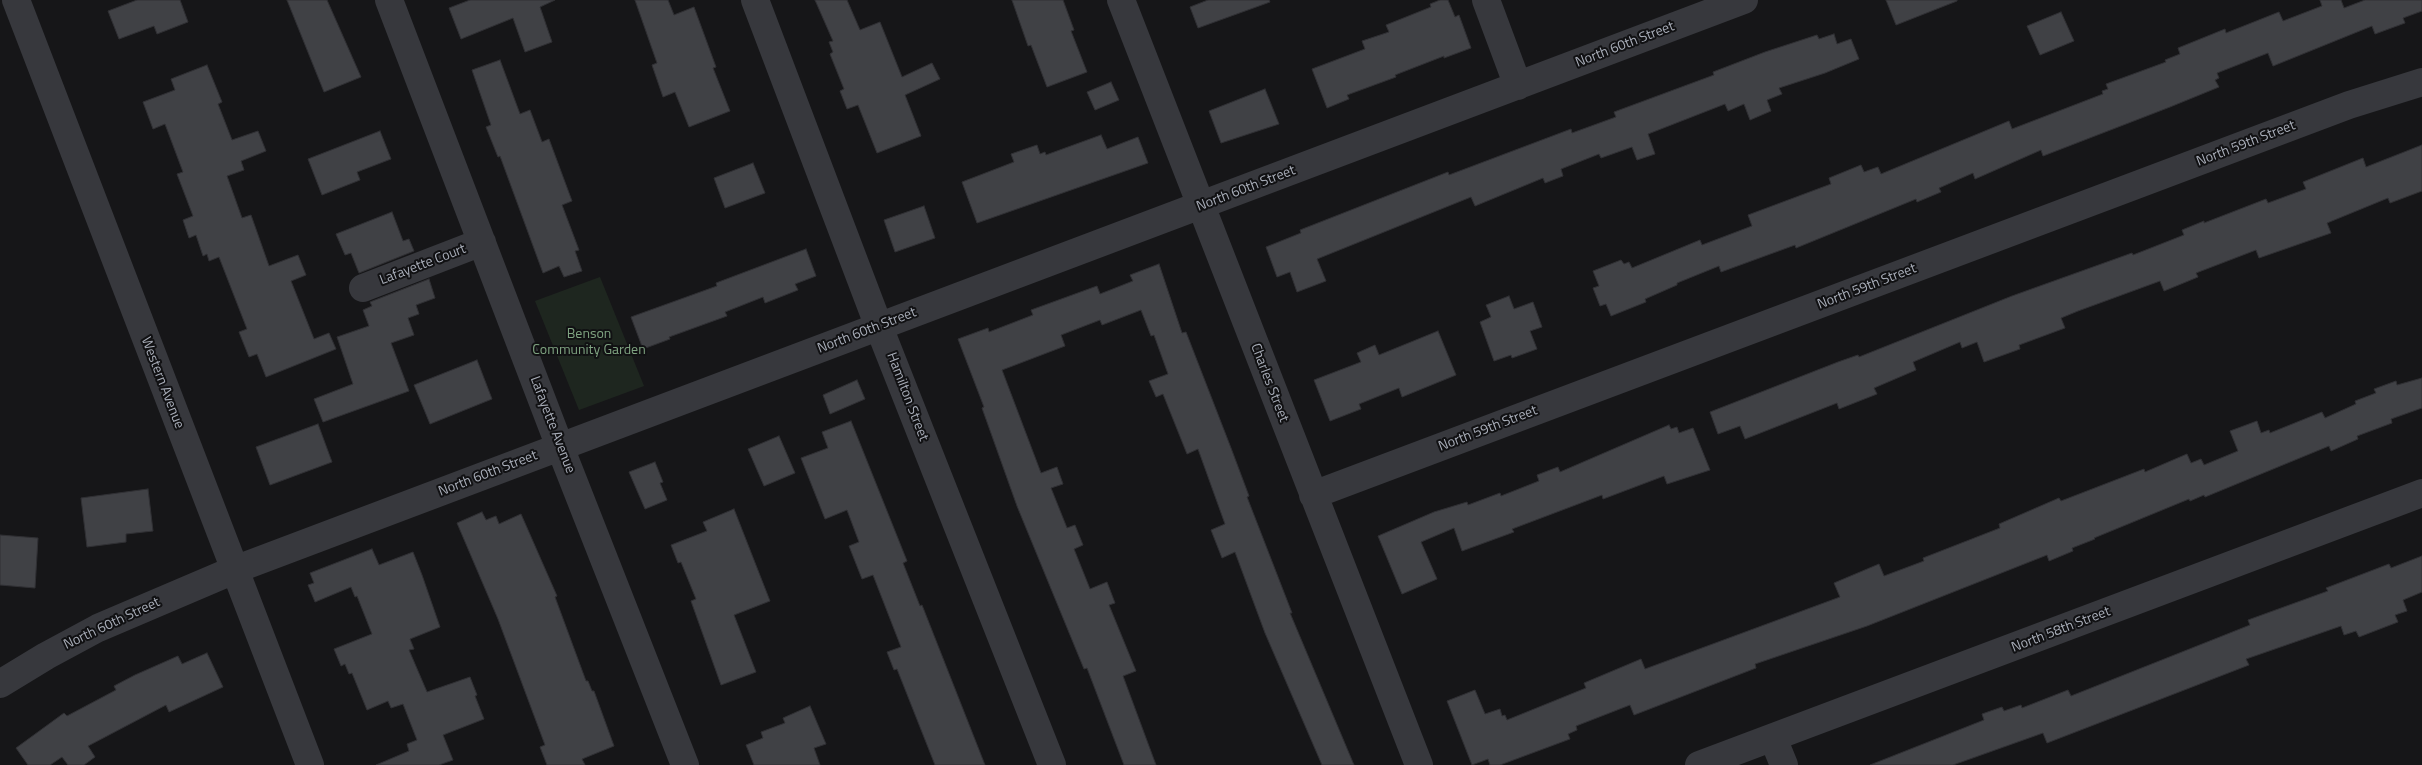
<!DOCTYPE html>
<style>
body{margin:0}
canvas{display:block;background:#161618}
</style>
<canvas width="2422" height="765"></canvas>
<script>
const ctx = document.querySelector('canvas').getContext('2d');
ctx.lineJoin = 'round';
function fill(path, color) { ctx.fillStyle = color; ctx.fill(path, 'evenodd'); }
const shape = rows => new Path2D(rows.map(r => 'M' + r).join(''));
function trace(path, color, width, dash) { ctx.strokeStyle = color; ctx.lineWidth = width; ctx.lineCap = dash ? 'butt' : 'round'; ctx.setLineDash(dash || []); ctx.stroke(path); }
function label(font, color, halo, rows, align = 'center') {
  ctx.font = font + ' "Titillium Web",sans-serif'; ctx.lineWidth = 4; ctx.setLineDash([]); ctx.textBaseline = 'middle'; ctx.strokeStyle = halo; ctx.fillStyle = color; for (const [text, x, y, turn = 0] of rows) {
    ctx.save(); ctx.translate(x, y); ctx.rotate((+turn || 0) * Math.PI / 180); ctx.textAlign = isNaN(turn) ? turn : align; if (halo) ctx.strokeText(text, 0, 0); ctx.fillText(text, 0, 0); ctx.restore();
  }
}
fill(shape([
 [600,277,644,386,579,410,535,301]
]), '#1e261f');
const building = shape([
 [137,0,180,0,188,22,157,34,154,26,119,39,108,11,137,0],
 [287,0,327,0,361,77,324,92,287,0],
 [470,0,555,0,540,7,552,42,525,52,513,18,461,39,449,8,470,0],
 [635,0,668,0,674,15,694,7,716,67,713,68,730,111,689,127,675,92,663,97,652,65,657,63,635,0],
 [815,0,847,0,860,30,880,22,902,77,932,63,940,79,905,95,921,136,877,153,858,105,847,109,840,91,844,89,830,54,833,52,829,42,833,41,815,0],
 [1012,0,1063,0,1074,30,1071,31,1087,72,1047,87,1031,45,1028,46,1012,0],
 [1208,0,1269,0,1270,2,1198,28,1190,7,1208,0],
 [1440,0,1448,0,1455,17,1459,15,1471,48,1444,58,1444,56,1395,75,1396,77,1347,95,1349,99,1327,108,1312,69,1365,49,1362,41,1389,32,1386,25,1431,7,1430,4,1440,0],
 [1886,0,1957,0,1957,1,1896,25,1886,0],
 [2320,0,2341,0,2344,8,2365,0,2422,0,2422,11,2403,18,2405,23,2375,34,2372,26,2273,66,2268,53,2217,73,2219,78,2215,80,2219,87,2170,107,2043,156,2041,150,1975,179,1973,173,1939,188,1941,192,1917,202,1916,199,1796,248,1795,245,1721,272,1719,266,1677,283,1677,285,1645,299,1646,302,1611,316,1606,304,1600,306,1593,288,1599,286,1593,271,1621,260,1624,264,1629,262,1632,268,1700,240,1702,245,1752,226,1748,215,1831,184,1829,178,1861,165,1864,172,1878,167,1881,174,2009,121,2012,129,2103,94,2102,91,2108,89,2106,84,2166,62,2165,60,2180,54,2178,48,2225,29,2226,33,2279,12,2283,21,2322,6,2320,0],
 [2061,12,2074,41,2040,55,2027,26,2061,12],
 [1834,34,1837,44,1851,39,1859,59,1825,73,1779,88,1782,94,1767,100,1771,111,1750,120,1744,104,1728,111,1725,104,1648,134,1655,154,1637,160,1632,147,1601,158,1599,154,1561,169,1563,176,1545,183,1543,178,1475,206,1471,197,1317,259,1326,281,1297,292,1290,272,1277,277,1266,247,1301,233,1300,230,1448,172,1449,175,1571,129,1572,133,1616,117,1614,112,1714,75,1713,72,1765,52,1817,35,1819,39,1834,34],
 [500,60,520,114,530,110,542,142,549,139,572,201,562,205,579,250,575,251,582,271,564,277,559,266,543,273,500,156,498,157,486,127,491,125,472,70,500,60],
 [207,65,222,102,218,104,232,140,258,131,266,151,241,161,244,170,227,176,242,218,251,215,269,266,298,255,306,275,291,281,314,339,329,333,336,349,266,377,257,354,249,357,239,332,247,329,219,257,209,261,207,254,203,256,196,235,189,238,183,220,193,216,177,174,183,172,165,124,153,129,143,102,175,90,171,79,207,65],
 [1111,82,1119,100,1095,110,1087,92,1111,82],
 [1265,89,1279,124,1221,143,1209,111,1265,89],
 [380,131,391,159,357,172,360,180,322,195,308,159,380,131],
 [1101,135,1107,149,1138,137,1148,163,977,223,962,182,1014,162,1011,154,1037,145,1040,154,1045,152,1046,155,1101,135],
 [2422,145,2422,191,2390,203,2388,198,2327,223,2331,233,2259,258,2256,250,2196,273,2198,277,2164,291,2160,281,2078,311,2061,318,2065,328,2019,345,2020,349,1984,362,1977,342,1962,348,1960,342,1913,362,1916,370,1874,388,1877,394,1839,409,1837,403,1745,439,1740,426,1718,434,1710,412,1838,362,1858,355,1859,357,2012,296,2132,253,2133,255,2184,235,2182,230,2204,221,2204,223,2266,199,2268,203,2306,189,2303,182,2363,158,2366,167,2422,145],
 [753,163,765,193,725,208,714,178,753,163],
 [924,206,935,238,895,252,884,220,924,206],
 [392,212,403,241,409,239,414,251,359,273,351,253,345,255,336,234,392,212],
 [806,249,816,276,795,284,798,290,765,303,763,297,725,312,727,316,669,337,670,339,643,349,631,317,717,286,716,283,806,249],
 [1159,264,1182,333,1186,332,1231,448,1249,496,1247,497,1292,613,1290,613,1354,765,1322,765,1265,633,1235,552,1222,558,1211,530,1225,524,1198,449,1187,454,1163,394,1156,397,1149,381,1168,374,1154,335,1151,336,1141,310,1102,325,1100,320,1061,335,1065,346,1002,370,1041,473,1057,467,1063,484,1051,488,1067,528,1075,525,1083,545,1074,549,1090,589,1107,582,1115,603,1109,605,1136,671,1123,676,1156,765,1124,765,1087,668,1084,669,1017,506,982,408,984,407,958,339,988,328,989,332,1033,315,1031,310,1097,286,1100,294,1133,281,1130,275,1159,264],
 [429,279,435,298,416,305,419,314,408,318,414,335,391,343,409,391,323,422,314,399,353,384,337,337,369,326,363,310,372,306,370,302,429,279],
 [1509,296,1514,309,1533,302,1542,327,1530,331,1537,349,1512,358,1511,355,1494,361,1480,322,1491,317,1486,305,1509,296],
 [1438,331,1456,375,1402,397,1399,388,1359,404,1361,409,1330,421,1314,380,1361,362,1357,353,1375,345,1379,355,1438,331],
 [477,360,492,399,430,424,414,385,477,360],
 [2422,378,2422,408,2391,419,2392,423,2357,436,2358,439,2331,451,2329,446,2205,497,2204,495,2190,501,2189,499,2094,538,2095,539,2072,548,2073,551,2049,561,2047,555,1867,626,1755,664,1756,668,1634,715,1630,705,1576,726,1577,730,1568,734,1570,739,1500,765,1490,765,1488,759,1472,765,1447,701,1475,690,1485,714,1500,709,1502,716,1505,715,1507,720,1586,688,1584,683,1641,659,1645,669,1840,597,1834,583,1879,564,1884,576,1924,561,1923,558,2000,528,1999,524,2059,498,2061,501,2144,469,2145,472,2187,454,2191,463,2201,459,2204,465,2238,451,2230,431,2257,421,2261,433,2269,430,2270,433,2322,412,2325,418,2356,404,2355,401,2376,393,2374,389,2396,381,2397,385,2422,378],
 [857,380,865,399,830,414,823,395,857,380],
 [851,421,907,561,903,563,920,606,922,605,985,765,935,765,897,669,894,670,887,652,901,647,873,575,862,579,849,546,859,542,847,510,825,519,801,458,828,448,822,432,851,421],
 [318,424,332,462,270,485,256,447,318,424],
 [1669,425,1671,429,1677,427,1679,433,1693,428,1710,470,1667,484,1664,476,1603,499,1602,495,1512,529,1514,532,1462,551,1454,528,1421,542,1437,579,1402,594,1378,536,1434,512,1467,502,1468,505,1500,493,1501,496,1539,481,1537,475,1558,467,1560,472,1669,425],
 [779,436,795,473,764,486,748,449,779,436],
 [655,462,663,482,660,483,667,500,645,509,629,472,655,462],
 [148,489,153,531,126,534,126,542,87,547,81,498,148,489],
 [734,509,770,601,734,615,756,672,721,685,691,601,696,599,681,562,678,563,671,545,707,531,703,522,734,509],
 [482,512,486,520,496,516,499,524,521,514,557,596,555,597,586,681,588,681,592,691,594,691,614,746,582,759,585,765,547,765,540,747,545,745,498,619,457,523,482,512],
 [0,535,38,538,35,588,0,585,0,535],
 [372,549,379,565,413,552,422,575,440,627,410,639,414,649,409,650,427,692,470,677,477,695,475,696,484,719,443,735,453,760,439,765,376,765,409,751,407,744,417,740,403,704,391,708,388,701,367,710,352,673,349,674,345,664,341,666,334,649,372,634,357,596,355,597,351,587,315,602,308,585,314,583,310,573,372,549],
 [2422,556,2422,592,2403,600,2407,611,2395,615,2398,622,2359,637,2356,631,2344,635,2341,626,2246,659,2249,665,2047,743,2043,733,1953,765,1870,765,1984,720,1982,714,2002,707,2004,711,2021,705,2022,708,2068,690,2071,696,2250,625,2248,620,2328,591,2326,588,2389,564,2391,568,2422,556],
 [207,653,223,687,169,712,166,705,88,746,95,757,84,765,68,765,62,757,50,765,28,765,16,748,64,713,67,716,116,690,114,686,135,675,178,656,182,664,207,653],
 [810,706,826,744,814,748,820,765,754,765,746,745,763,738,761,732,785,723,783,718,810,706]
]);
fill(building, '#404145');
trace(building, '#303034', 1);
trace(shape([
 [16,0,310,765],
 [389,0,560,447,685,765],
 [755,0,879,327,1052,765],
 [1121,0,1419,765],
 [1486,0,1518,86],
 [363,288,482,242],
 [1313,495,2349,105,2422,82],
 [0,684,46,656,98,628,234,570,1744,0],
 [1773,738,1784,765],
 [1699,765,2422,493]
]), '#37383d', 28);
label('14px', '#a8adb8', '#111113', [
 ["North 60th Street",1625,45,-21],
 ["North 59th Street",2246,144,-21],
 ["North 60th Street",1246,189,-21],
 ["Lafayette Court",423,265,-21],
 ["North 59th Street",1867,287,-21],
 ["North 60th Street",867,331,-21],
 ["Western Avenue",162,383,69],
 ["Charles Street",1269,383,69],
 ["Hamilton Street",907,397,69],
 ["Lafayette Avenue",552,425,69],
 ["North 59th Street",1488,429,-21],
 ["North 60th Street",488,474,-21],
 ["North 60th Street",112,624,-25],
 ["North 58th Street",2061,630,-21]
]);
label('14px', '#7fa381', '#111113', [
 ["Benson",589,335],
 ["Community Garden",589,351]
]);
</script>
